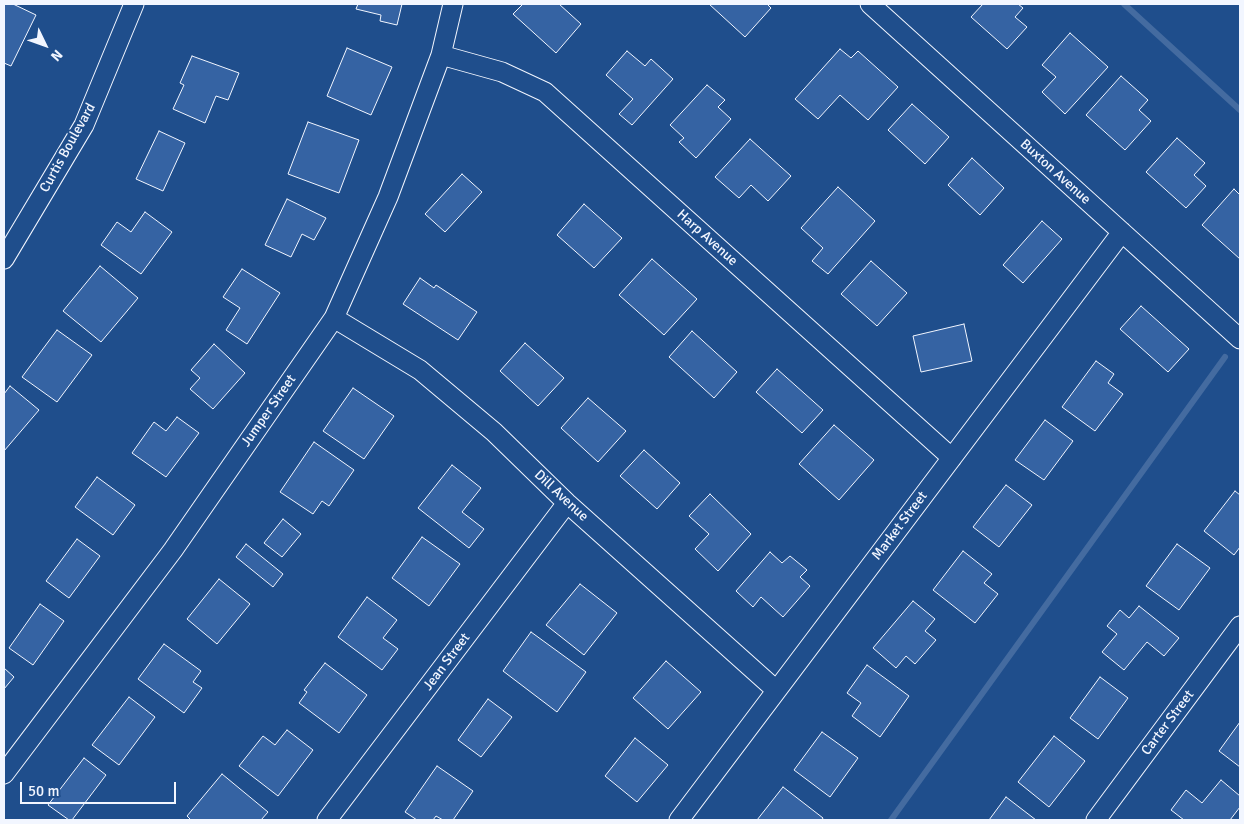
<!DOCTYPE html>
<style>
body{margin:0}
#map{position:relative;width:1244px;height:824px;overflow:hidden;background:#1f4e8c;font-family:Signika,sans-serif}
canvas{display:block}
.frame{position:absolute;inset:0;border:5px solid #f2f6ff;pointer-events:none}
.north{position:absolute;left:20px;top:20px;width:50px;height:50px;-webkit-text-stroke:4px #1f4e8c;paint-order:stroke;rotate:132deg;font-size:14px;font-weight:700;line-height:20px;text-align:center;color:#f2f6ff}
.north::after{content:'';display:block;margin:auto;width:18px;height:22px;background:#f2f6ff;clip-path:polygon(50% 0,100% 100%,50% 72%,0 100%)}
.scale{position:absolute;left:20px;top:782px;width:156px;height:22px;box-sizing:border-box;border:2px solid #f2f6ff;border-top:0;padding-left:6px;font-size:15px;line-height:18px;white-space:nowrap;color:#f2f6ff;-webkit-text-stroke:4px #1f4e8c;paint-order:stroke}
</style>
<div id="map">
<canvas width="1244" height="824"></canvas>
<div class="frame"></div>
<div class="north">N</div>
<div class="scale">50 m</div>
</div>
<script>
const ctx = document.querySelector('canvas').getContext('2d');
ctx.lineJoin = 'round';
const shape = rows => new Path2D(rows.map(r => 'M' + r).join(''));
function trace(path, color, width, dash) { ctx.strokeStyle = color; ctx.lineWidth = width; ctx.lineCap = dash ? 'butt' : 'round'; ctx.setLineDash(dash || []); ctx.stroke(path); }
function fill(path, color) { ctx.fillStyle = color; ctx.fill(path, 'evenodd'); }
function label(font, color, halo, rows, align = 'center') {
  ctx.font = font + ' Signika,sans-serif'; ctx.lineWidth = 4; ctx.setLineDash([]); ctx.textBaseline = 'middle'; ctx.strokeStyle = halo; ctx.fillStyle = color; for (const [text, x, y, turn = 0] of rows) {
    ctx.save(); ctx.translate(x, y); ctx.rotate((+turn || 0) * Math.PI / 180); ctx.textAlign = isNaN(turn) ? turn : align; if (halo) ctx.strokeText(text, 0, 0); ctx.fillText(text, 0, 0); ctx.restore();
  }
}
trace(shape([
 [1124,4,1240,110],
 [891,820,1225,357]
]), '#446ba0', 6);
const building = shape([
 [4,4,13,4,36,15,11,66,4,63,4,4],
 [358,4,402,4,397,25,380,21,381,15,356,9,358,4],
 [523,4,559,4,581,24,556,53,513,14,523,4],
 [709,4,767,4,771,8,745,37,709,4],
 [983,4,1018,4,1023,8,1015,17,1027,27,1007,49,971,17,983,4],
 [1070,33,1108,67,1065,114,1042,92,1056,77,1042,65,1070,33],
 [347,48,392,67,371,115,327,96,347,48],
 [840,49,851,58,858,51,898,87,868,120,840,95,818,119,795,99,840,49],
 [627,51,645,66,651,59,673,79,632,125,619,114,633,99,606,75,627,51],
 [192,56,239,73,228,100,216,96,205,123,173,109,184,85,180,83,192,56],
 [1121,76,1148,100,1139,110,1151,121,1125,150,1086,115,1121,76],
 [707,85,725,100,718,107,731,119,696,158,679,142,684,138,670,125,707,85],
 [912,104,949,137,925,164,888,130,912,104],
 [308,122,359,140,339,193,288,174,308,122],
 [159,131,185,143,163,191,136,179,159,131],
 [1177,138,1205,163,1194,175,1206,186,1186,208,1146,172,1177,138],
 [750,139,791,176,768,201,751,185,739,198,715,177,750,139],
 [972,158,1004,188,980,215,948,185,972,158],
 [462,174,482,192,445,232,425,214,462,174],
 [838,187,875,221,828,274,812,261,823,248,801,228,838,187],
 [1234,189,1240,195,1240,259,1202,225,1234,189],
 [287,199,326,218,314,240,302,234,291,257,265,245,287,199],
 [584,204,622,238,594,268,557,235,584,204],
 [145,212,172,232,141,274,101,245,117,222,131,232,145,212],
 [1042,221,1062,239,1023,283,1003,265,1042,221],
 [652,259,697,299,664,335,619,295,652,259],
 [871,261,907,293,877,326,841,294,871,261],
 [100,266,138,298,101,342,63,311,100,266],
 [242,269,280,293,247,344,226,330,240,308,223,297,242,269],
 [420,278,434,288,436,285,477,312,458,340,403,304,420,278],
 [1141,306,1189,349,1168,372,1120,329,1141,306],
 [964,324,972,361,921,372,913,336,964,324],
 [57,330,92,355,57,402,22,377,57,330],
 [692,331,737,372,714,398,669,357,692,331],
 [525,343,564,378,538,406,500,371,525,343],
 [214,344,245,373,213,409,190,389,200,378,191,370,214,344],
 [1096,361,1114,374,1108,383,1123,394,1095,431,1062,407,1096,361],
 [777,369,823,410,802,433,756,392,777,369],
 [10,386,39,410,4,451,4,394,10,386],
 [353,388,394,416,364,459,323,431,353,388],
 [588,398,626,431,598,462,561,428,588,398],
 [177,417,199,433,166,477,132,453,154,422,166,431,177,417],
 [1045,420,1073,441,1044,480,1015,460,1045,420],
 [834,425,874,460,839,500,799,464,834,425],
 [314,442,354,470,329,506,322,501,313,514,280,492,314,442],
 [644,450,680,483,657,509,620,476,644,450],
 [452,465,481,488,462,512,484,529,469,548,418,508,452,465],
 [97,477,135,505,113,535,75,507,97,477],
 [1006,485,1032,505,999,547,973,527,1006,485],
 [1235,491,1240,495,1240,547,1234,555,1204,531,1235,491],
 [710,494,751,534,718,571,695,549,709,534,689,516,710,494],
 [283,519,301,534,282,557,264,543,283,519],
 [422,537,460,564,429,606,392,578,422,537],
 [77,539,100,556,69,598,46,581,77,539],
 [246,544,283,574,273,587,236,557,246,544],
 [1177,544,1210,568,1179,610,1146,586,1177,544],
 [963,551,992,574,984,583,998,594,975,623,933,590,963,551],
 [770,552,782,563,790,556,807,570,800,577,810,586,783,617,761,597,753,607,736,591,770,552],
 [219,579,250,604,217,644,187,619,219,579],
 [580,584,617,613,584,655,546,625,580,584],
 [367,597,397,620,383,638,398,649,382,670,338,637,367,597],
 [913,601,935,619,925,631,936,640,915,664,906,656,896,668,873,648,913,601],
 [40,604,64,621,33,665,9,648,40,604],
 [1139,606,1179,638,1164,656,1147,642,1124,670,1102,652,1117,634,1107,626,1120,610,1129,618,1139,606],
 [531,632,586,672,557,712,503,671,531,632],
 [164,644,201,671,193,682,202,688,184,713,138,679,164,644],
 [666,661,701,692,668,729,633,698,666,661],
 [325,663,367,695,339,733,299,703,307,692,304,690,325,663],
 [867,665,909,696,880,737,852,716,861,703,847,693,867,665],
 [4,668,14,677,4,689,4,668],
 [1100,677,1128,698,1098,739,1070,718,1100,677],
 [129,697,155,717,119,765,92,745,129,697],
 [488,699,512,717,481,757,458,740,488,699],
 [1240,722,1240,767,1219,751,1240,722],
 [287,730,313,750,278,796,239,766,263,736,275,745,287,730],
 [822,732,858,758,830,797,794,770,822,732],
 [1054,736,1085,761,1049,807,1018,782,1054,736],
 [635,738,668,765,637,802,605,776,635,738],
 [84,758,106,775,72,820,69,820,48,805,84,758],
 [437,766,473,791,453,820,443,820,436,816,433,820,417,820,405,812,437,766],
 [222,774,268,812,261,820,191,820,187,816,222,774],
 [1221,780,1240,796,1240,807,1230,820,1184,820,1171,810,1186,790,1202,803,1221,780],
 [783,787,823,818,822,820,757,820,783,787],
 [1006,797,1036,820,989,820,1006,797]
]);
fill(building, '#3563a3');
trace(building, '#f2f6ff', 1);
const minor = shape([
 [870,4,1240,339],
 [441,55,502,72,545,92,952,458],
 [4,259,84,125,134,4],
 [334,318,420,370,494,432,567,503,776,690],
 [4,774,173,550,334,318,388,197,441,55,453,4],
 [327,820,567,503],
 [679,820,1122,232],
 [1096,820,1240,626]
]);
trace(minor, '#f2f6ff', 21);
trace(minor, '#1f4e8c', 19);
label('14px', '#f2f6ff', '#1f4e8c', [
 ["Curtis Boulevard",68,148,-61],
 ["Buxton Avenue",1055,172,42],
 ["Harp Avenue",707,238,42],
 ["Jumper Street",269,411,-55],
 ["Dill Avenue",561,496,43],
 ["Market Street",900,526,-53],
 ["Jean Street",447,662,-53],
 ["Carter Street",1168,723,-53]
]);
</script>
